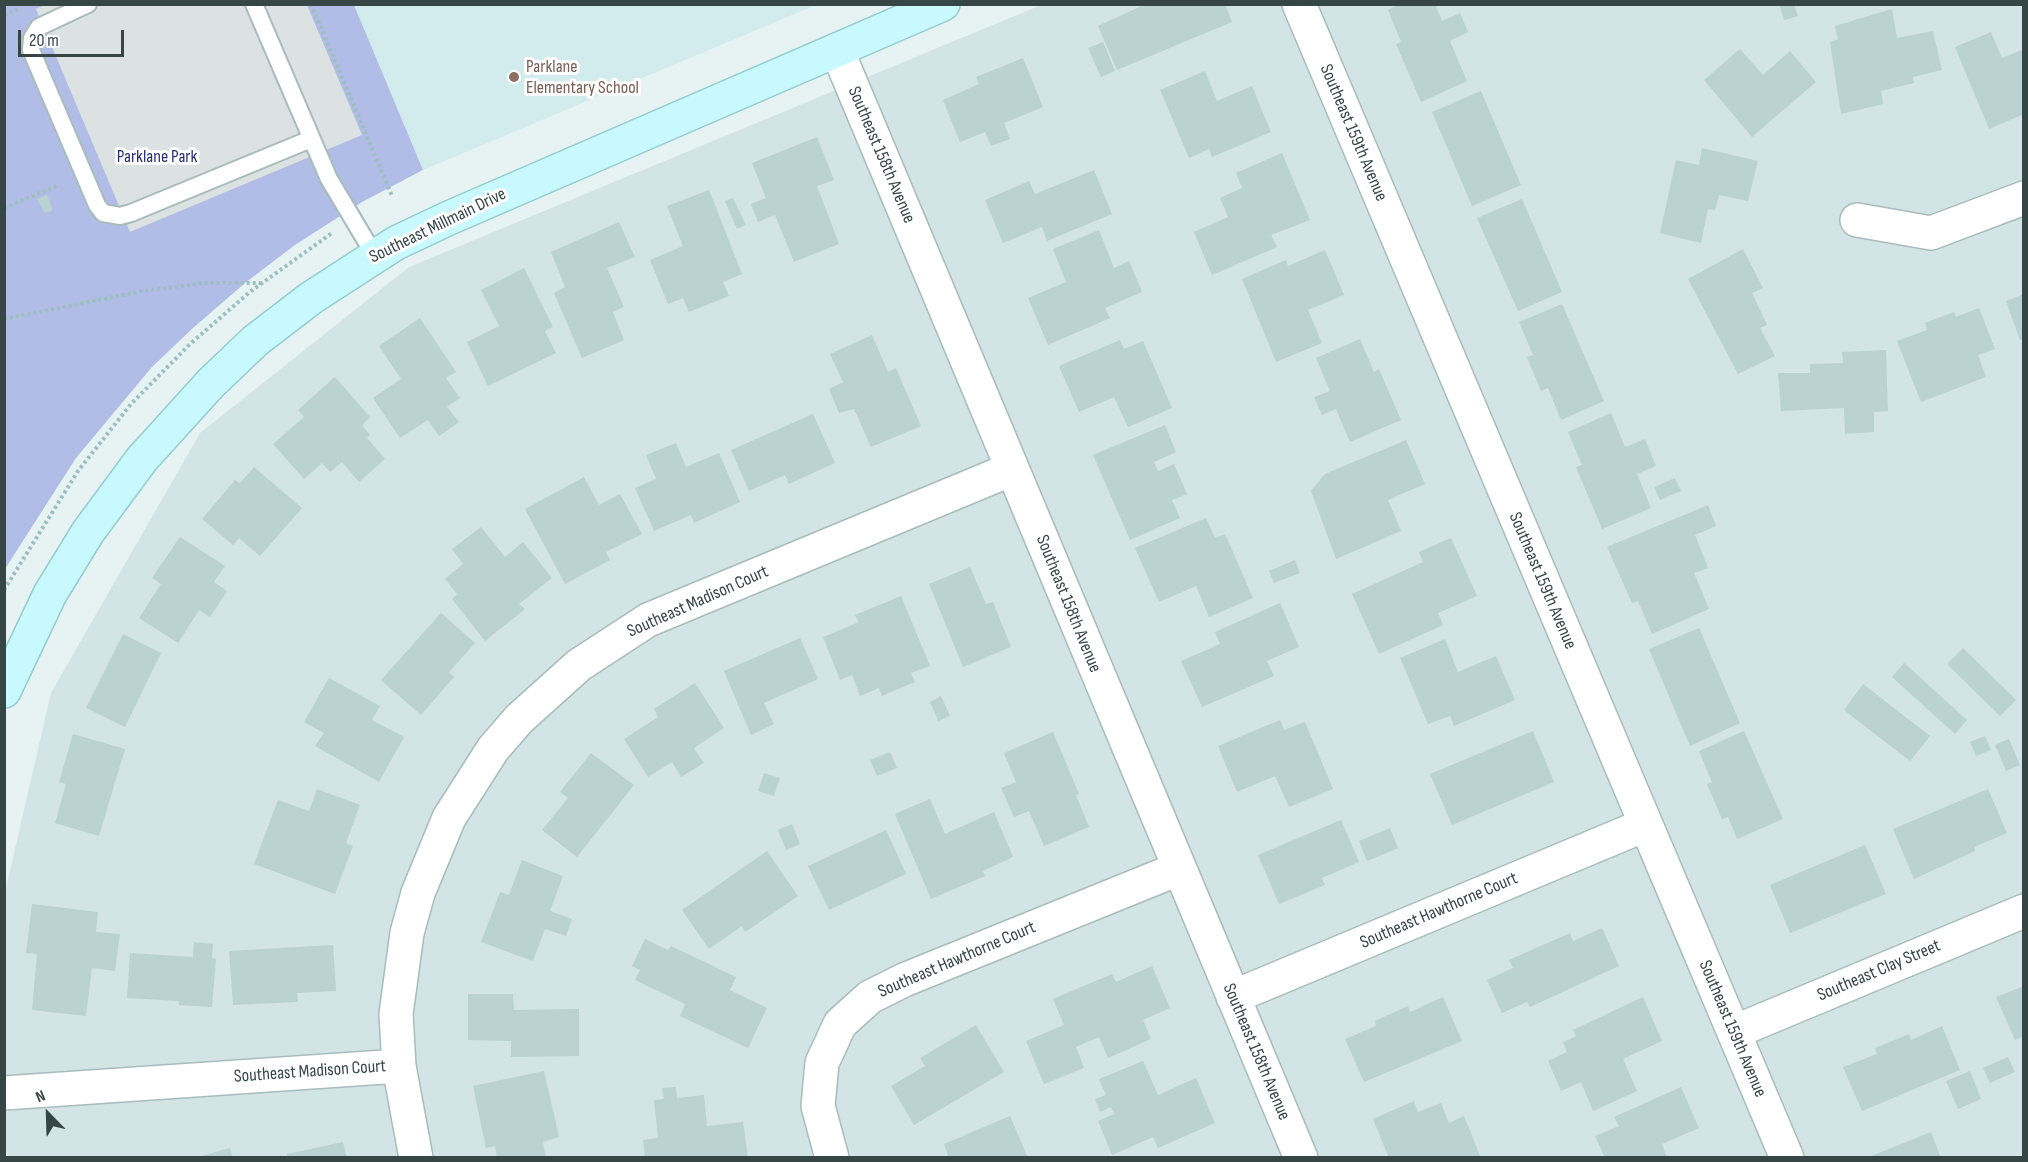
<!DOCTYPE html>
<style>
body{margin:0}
#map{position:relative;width:2028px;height:1162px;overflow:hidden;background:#e7f3f3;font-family:"Sofia Sans Condensed",sans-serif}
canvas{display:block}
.frame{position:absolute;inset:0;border:6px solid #364645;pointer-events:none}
.north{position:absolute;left:18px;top:1084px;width:60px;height:60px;-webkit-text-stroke:4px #fff;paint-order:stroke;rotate:337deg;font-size:16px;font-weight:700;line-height:24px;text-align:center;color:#364645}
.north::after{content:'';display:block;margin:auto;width:21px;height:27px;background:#364645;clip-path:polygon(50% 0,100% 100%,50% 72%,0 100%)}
.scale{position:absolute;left:18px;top:30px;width:106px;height:27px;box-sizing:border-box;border:3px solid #364645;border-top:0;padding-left:8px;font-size:18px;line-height:21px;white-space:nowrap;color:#364645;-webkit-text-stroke:4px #fff;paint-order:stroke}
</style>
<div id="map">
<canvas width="2028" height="1162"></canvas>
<div class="frame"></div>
<div class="north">N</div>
<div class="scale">20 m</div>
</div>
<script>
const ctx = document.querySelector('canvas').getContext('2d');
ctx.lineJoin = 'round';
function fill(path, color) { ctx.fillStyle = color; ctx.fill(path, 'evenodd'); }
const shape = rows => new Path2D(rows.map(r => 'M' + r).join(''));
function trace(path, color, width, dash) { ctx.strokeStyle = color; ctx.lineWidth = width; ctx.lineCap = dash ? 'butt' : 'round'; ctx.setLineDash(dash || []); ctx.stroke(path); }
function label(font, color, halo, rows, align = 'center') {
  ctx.font = font + ' "Sofia Sans Condensed",sans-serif'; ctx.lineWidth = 6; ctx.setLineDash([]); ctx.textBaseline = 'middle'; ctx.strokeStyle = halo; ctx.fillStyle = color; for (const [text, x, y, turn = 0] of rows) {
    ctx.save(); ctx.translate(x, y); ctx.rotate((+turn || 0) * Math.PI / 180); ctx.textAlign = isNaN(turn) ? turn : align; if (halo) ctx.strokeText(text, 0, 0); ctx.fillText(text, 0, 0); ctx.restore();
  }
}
fill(shape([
 [1041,5,2023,5,2023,1157,5,1158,5,892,51,693,200,433,409,267]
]), '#d3e4e4');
fill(shape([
 [354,5,816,5,423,170]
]), '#d2ebec');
fill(shape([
 [5,5,354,5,423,170,362,202,295,245,245,283,193,328,152,367,76,458,5,569]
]), '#b1bde7');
fill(shape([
 [46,4,307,5,362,135,130,232,36,9]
]), '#dce2e1');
fill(shape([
 [1146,4,1225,4,1232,22,1117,70,1098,26],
 [1400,4,1435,4,1442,21,1460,13,1468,32,1450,41,1467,81,1421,102,1396,44,1401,42,1388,10],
 [1779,4,1794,4,1798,16,1784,20],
 [1892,9,1897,38,1933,31,1942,70,1913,77,1914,83,1881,91,1883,104,1841,114,1830,42,1838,39,1835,26],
 [1991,32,2002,58,2024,49,2024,114,1989,129,1955,47],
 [1103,42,1115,71,1101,77,1088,48],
 [1740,49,1763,75,1790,51,1816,82,1752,137,1704,80],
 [1023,58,1043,107,1004,123,1010,139,991,146,985,132,960,142,943,100,979,84,976,77],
 [1205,71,1217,101,1252,86,1271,132,1212,157,1209,149,1189,158,1160,90],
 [1481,91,1521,185,1472,206,1432,112],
 [817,137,834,180,817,186,839,244,794,262,775,215,758,222,751,204,766,198,752,163],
 [1702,148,1758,161,1748,201,1719,195,1715,210,1708,209,1701,243,1660,233,1676,160,1699,165],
 [1282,153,1310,220,1271,235,1277,247,1212,275,1194,232,1228,217,1220,198,1242,188,1236,173],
 [1094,170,1112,214,1047,241,1042,227,1003,243,985,200,1029,181,1035,194],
 [709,190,742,274,723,282,729,296,689,312,683,298,668,304,650,260,683,246,667,206],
 [47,195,52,208,52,211,45,213,37,199],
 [733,198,746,225,737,229,725,201],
 [1522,199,1562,292,1518,311,1477,218],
 [619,222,635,257,607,268,624,307,613,312,624,340,582,358,554,293,565,287,551,252],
 [1099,230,1114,268,1129,261,1142,292,1105,308,1110,318,1048,345,1028,298,1066,282,1053,249],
 [1743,249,1763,288,1752,293,1767,325,1760,328,1775,356,1738,374,1688,279],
 [1325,250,1344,295,1308,310,1322,343,1276,362,1242,279,1286,260,1288,266],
 [524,268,553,327,545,331,556,353,488,386,467,342,499,326,481,290],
 [2024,294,2024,339,2020,340,2006,301],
 [1562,304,1604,401,1561,420,1548,388,1541,391,1527,357,1533,355,1519,322],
 [1979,308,1995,349,1978,355,1986,377,1921,402,1897,341,1927,330,1925,323,1954,312,1956,317],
 [420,318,456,372,446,378,460,398,447,407,459,422,439,436,428,420,400,438,373,398,401,379,379,346],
 [872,335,888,372,896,368,921,426,871,447,854,409,839,413,829,389,843,382,830,354],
 [1360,339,1374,372,1379,369,1401,420,1350,442,1336,409,1322,415,1314,397,1330,391,1316,358],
 [1120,340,1124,349,1143,341,1172,408,1128,427,1114,397,1079,412,1059,366],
 [1886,350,1888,411,1874,412,1874,432,1845,434,1844,408,1781,411,1778,373,1810,373,1810,364,1843,363,1842,352],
 [335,377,370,417,362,425,370,435,367,438,385,459,359,482,342,462,330,472,322,463,304,479,273,444,304,417,298,410],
 [1611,413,1625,447,1645,439,1656,466,1637,474,1651,508,1602,529,1576,467,1582,465,1568,432],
 [813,414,835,463,789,484,785,475,749,491,731,450],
 [1165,425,1176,452,1154,462,1158,471,1174,464,1187,494,1172,500,1180,518,1130,540,1093,455],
 [1406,440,1425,484,1388,500,1401,531,1336,559,1311,491,1325,474],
 [676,443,686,467,719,453,740,502,694,523,691,515,654,531,635,488,656,479,646,455],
 [254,467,302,508,260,556,239,538,233,545,202,519,235,480,240,483],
 [584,477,599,505,620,494,642,534,606,552,610,560,565,584,525,509],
 [1675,478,1681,491,1660,500,1654,487],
 [1708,505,1716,526,1695,535,1708,568,1694,573,1709,609,1652,634,1638,601,1632,603,1607,547],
 [1206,518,1215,538,1225,534,1253,598,1209,617,1196,586,1159,602,1135,548],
 [481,527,505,557,523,542,552,578,519,604,525,609,485,641,452,599,457,594,445,579,463,564,452,549],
 [180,537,225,566,214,582,227,591,210,617,199,610,178,643,139,618,161,584,152,578],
 [1451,538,1477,596,1438,613,1443,625,1379,654,1352,594,1423,562,1419,552],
 [1295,560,1300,573,1274,583,1269,571],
 [970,567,986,604,993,602,1011,647,963,667,929,584],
 [901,596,930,666,911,673,915,682,882,696,879,688,860,696,852,675,840,680,823,637,859,622,855,615],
 [1280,603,1299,647,1267,661,1274,676,1202,707,1181,661,1220,644,1215,632],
 [441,613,475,643,449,672,454,677,421,715,381,680],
 [1699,628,1740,723,1690,746,1649,649],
 [123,634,161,653,125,727,86,708],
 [800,638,818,679,764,703,774,724,751,735,724,671],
 [1445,639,1458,672,1496,656,1515,700,1454,726,1450,716,1428,724,1400,658],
 [1963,648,2016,700,2000,716,1947,664],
 [1904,663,1967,720,1955,734,1892,677],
 [329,678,380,706,372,720,404,737,379,782,315,746,324,733,304,722],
 [695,683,724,728,694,748,704,763,681,777,672,762,648,777,624,739,658,717,654,709],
 [1863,684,1930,736,1910,761,1844,710],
 [941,696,950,716,938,721,930,702],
 [1280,720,1284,730,1305,722,1333,789,1289,807,1275,776,1237,792,1218,746],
 [1533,731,1554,782,1452,825,1430,774],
 [1744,731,1783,819,1737,839,1728,817,1722,819,1707,784,1712,782,1699,751],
 [1053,732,1079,794,1076,795,1089,827,1044,846,1029,811,1014,817,1001,788,1016,782,1004,753],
 [73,734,125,749,99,836,55,823,66,784,59,782],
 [1985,736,1991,750,1976,756,1970,742],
 [2009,739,2020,765,2006,771,1995,745],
 [890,752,897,768,877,776,870,760],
 [591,753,634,785,577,857,542,830,568,798,560,792],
 [764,773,780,778,774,796,758,791],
 [317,789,360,805,346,843,353,846,335,894,254,864,278,800,309,811],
 [1988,789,2007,833,1974,847,1975,851,1914,879,1893,829],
 [930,799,945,834,994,812,1013,857,983,871,985,876,931,899,895,814],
 [1341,820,1359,862,1322,878,1325,885,1279,904,1258,855],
 [792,824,800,844,786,850,778,830],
 [1390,828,1398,848,1367,861,1359,841],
 [886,830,906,874,829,910,808,866],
 [1865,845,1886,894,1790,933,1770,885],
 [767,851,798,896,745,932,742,926,709,949,682,910],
 [522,860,563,876,550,911,572,919,566,936,545,929,533,961,481,942,500,892,509,895],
 [32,904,98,912,96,932,120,934,115,971,92,968,86,1016,32,1010,37,954,26,953],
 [1602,928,1619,966,1530,1007,1527,1002,1502,1013,1487,980,1513,968,1509,960,1570,933,1573,941],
 [645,939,668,950,671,946,736,977,730,990,767,1008,748,1048,680,1016,685,1004,635,980,640,970,632,966],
 [194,942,213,944,212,958,216,959,212,1007,179,1005,179,1001,127,998,130,953,193,957],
 [333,945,336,991,297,993,298,1002,233,1005,229,951],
 [1152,966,1170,1008,1143,1020,1151,1039,1108,1058,1099,1037,1076,1047,1084,1068,1044,1084,1026,1041,1064,1025,1053,999,1112,974,1116,982],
 [2024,986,2024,1036,2015,1040,1996,997],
 [468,994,513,994,514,1010,579,1009,579,1056,511,1057,511,1041,468,1040],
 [1443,997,1462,1041,1364,1082,1345,1039,1376,1026,1375,1021,1408,1006,1410,1012],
 [1643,997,1662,1041,1623,1059,1637,1091,1593,1111,1581,1082,1561,1091,1548,1061,1567,1052,1563,1042,1576,1036,1573,1030],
 [976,1025,1004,1072,914,1125,891,1086,925,1066,920,1058],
 [1942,1026,1960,1070,1862,1111,1843,1067,1877,1054,1875,1048,1909,1034,1911,1040],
 [2008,1057,2015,1072,1990,1083,1983,1068],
 [1143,1061,1158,1095,1196,1078,1215,1123,1158,1148,1153,1137,1112,1155,1098,1121,1114,1114,1111,1107,1100,1112,1095,1099,1106,1095,1099,1079],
 [544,1071,559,1137,543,1142,546,1158,497,1158,495,1146,486,1148,473,1086],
 [1970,1071,1981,1099,1958,1109,1946,1081],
 [676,1087,677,1098,704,1095,707,1126,743,1122,748,1158,645,1158,643,1140,658,1138,654,1100,664,1099,662,1088],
 [1681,1087,1699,1128,1662,1144,1667,1158,1605,1158,1595,1136,1619,1126,1614,1117],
 [1414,1101,1418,1112,1441,1103,1449,1123,1464,1116,1481,1158,1389,1158,1373,1119],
 [1010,1116,1028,1158,949,1158,944,1144],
 [1931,1132,1941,1158,1869,1158,1869,1157],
 [343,1142,347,1158,288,1158,287,1154],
 [230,1148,233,1158,198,1158,198,1157]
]), '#bad2d0');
const lane = shape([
 [88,4,39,27,32,38,31,50,97,205,103,213,120,216,131,213,311,139],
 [254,4,329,179,375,256]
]);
const street = shape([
 [1299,4,1787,1158],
 [837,50,1301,1158],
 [1857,220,1931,233,2024,198],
 [1233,997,1645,825],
 [1734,1032,2024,911],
 [4,1093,399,1066],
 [416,1158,399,1066,396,1014,407,933,418,893,449,818,493,749,519,719,579,665,648,620,1012,469],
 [832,1158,818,1106,822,1063,840,1024,870,997,904,980,1178,869]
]);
const secondary = shape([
 [4,691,50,594,88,532,142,459,211,383,255,341,311,298,396,243,449,218,943,4]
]);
trace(lane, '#a7bcbb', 20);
trace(street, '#a7bcbb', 36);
trace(secondary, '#95ccd0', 36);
trace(shape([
 [311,4,392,196],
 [4,15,18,9],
 [4,208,59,185],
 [4,319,143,291,205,283,261,283],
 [4,590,78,471,131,404,190,344,251,291,332,233]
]), '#9cc0bf', 4, [3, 3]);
trace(lane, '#fff', 16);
trace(street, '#fff', 33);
trace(secondary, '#c7f9fe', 33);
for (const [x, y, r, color] of [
 [514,77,6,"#8d6e63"]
]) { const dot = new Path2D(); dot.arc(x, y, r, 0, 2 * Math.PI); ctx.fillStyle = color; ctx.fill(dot); trace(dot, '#fff', 2); }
label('18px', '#785e54', '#fff', [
 ["Parklane",526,67],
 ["Elementary School",526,88]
], 'left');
label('18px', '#364645', '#fff', [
 ["Southeast 159th Avenue",1353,133,67],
 ["Southeast 158th Avenue",881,155,67],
 ["Southeast Millmain Drive",438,226,-26],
 ["Southeast 159th Avenue",1542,581,67],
 ["Southeast Madison Court",698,602,-24],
 ["Southeast 158th Avenue",1068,604,68],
 ["Southeast Hawthorne Court",1439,911,-23],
 ["Southeast Hawthorne Court",957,960,-23],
 ["Southeast Clay Street",1879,971,-23],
 ["Southeast 159th Avenue",1732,1029,67],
 ["Southeast 158th Avenue",1256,1052,67],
 ["Southeast Madison Court",310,1072,-4]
]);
label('18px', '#2a2f78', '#fff', [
 ["Parklane Park",157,157]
]);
</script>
